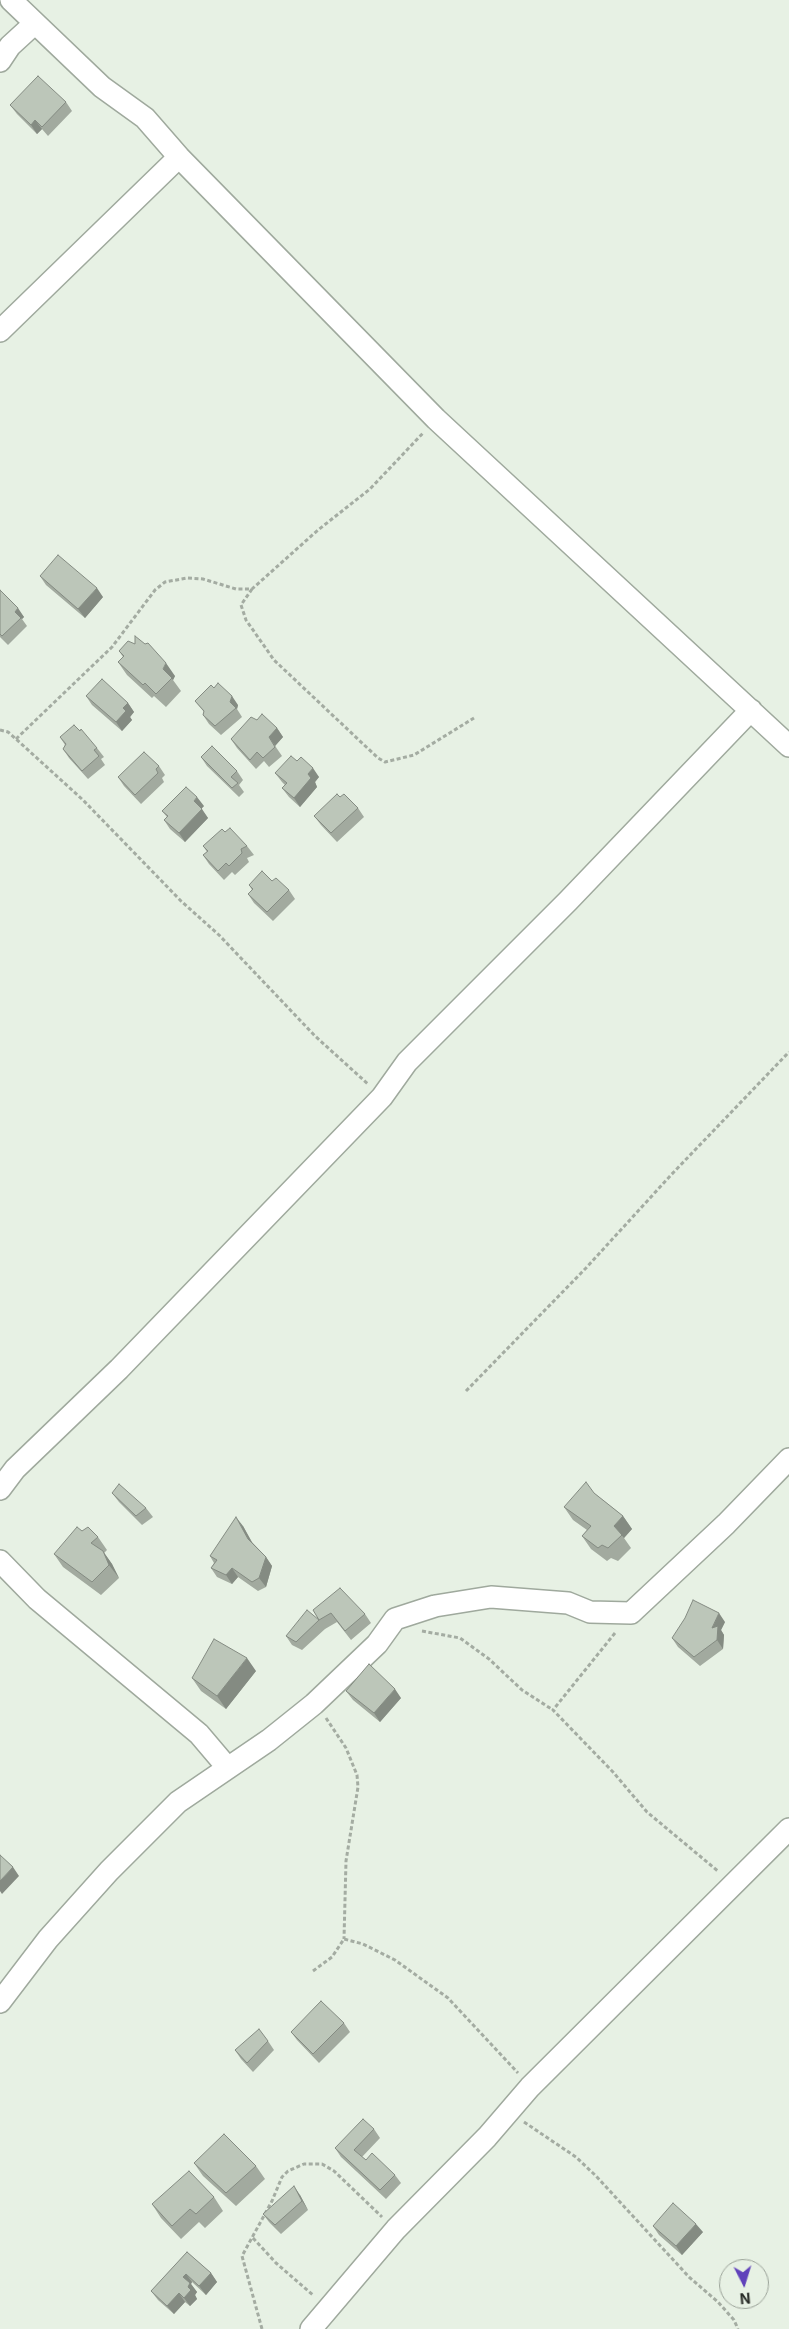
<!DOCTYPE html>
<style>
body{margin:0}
#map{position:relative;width:789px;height:2329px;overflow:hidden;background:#e7f1e4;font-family:Inter,sans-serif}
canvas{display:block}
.north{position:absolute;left:719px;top:2259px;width:50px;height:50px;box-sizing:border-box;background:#e7f1e4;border:1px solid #9aa298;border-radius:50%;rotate:175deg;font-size:14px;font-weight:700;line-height:20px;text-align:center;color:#272b26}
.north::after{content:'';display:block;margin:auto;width:18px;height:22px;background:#6042bb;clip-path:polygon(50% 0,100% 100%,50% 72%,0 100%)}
</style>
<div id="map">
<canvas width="789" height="2329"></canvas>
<div class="north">N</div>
</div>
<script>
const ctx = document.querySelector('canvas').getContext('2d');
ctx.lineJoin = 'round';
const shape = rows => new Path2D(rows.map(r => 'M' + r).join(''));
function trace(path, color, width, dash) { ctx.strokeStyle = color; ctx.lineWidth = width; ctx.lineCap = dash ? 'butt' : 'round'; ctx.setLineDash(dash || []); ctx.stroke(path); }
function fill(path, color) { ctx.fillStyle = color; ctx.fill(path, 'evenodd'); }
const minor = shape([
 [11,0,102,87,145,118,179,157,436,419,789,746],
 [0,61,10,46,34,24],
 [0,331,179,157],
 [0,1489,15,1469,119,1369,382,1097,407,1062,568,901,751,710],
 [0,1561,37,1599,199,1734,227,1767],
 [0,2002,48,1939,109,1871,178,1802,269,1740,314,1704,377,1644,395,1619,435,1606,491,1597,568,1603,590,1612,631,1613,726,1524,789,1459],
 [311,2329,396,2229,487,2137,530,2087,789,1829]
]);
trace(minor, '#9fa99d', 24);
trace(shape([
 [252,589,241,605,246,620,274,660,378,758,385,762,414,755,474,718],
 [0,730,8,732,16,739,83,800,181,901,219,935,315,1036,369,1085],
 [16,739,112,647,155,590,165,582,187,578,203,579,236,589,252,589,318,530,370,489,424,432],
 [466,1391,586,1268,671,1175,789,1052],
 [422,1631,460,1638,489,1659,522,1690,553,1710],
 [615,1633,553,1710,613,1772,647,1812,719,1872],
 [326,1718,346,1748,357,1775,358,1787,346,1861,344,1939],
 [313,1971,332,1957,344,1939,363,1944,395,1960,448,1998,518,2073],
 [524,2122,576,2157,596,2176,689,2277,718,2302,734,2320,738,2329],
 [253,2238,276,2263,314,2296],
 [262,2329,242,2256,272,2201,282,2177,288,2171,304,2164,322,2164,334,2171,382,2217]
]), '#a4aca2', 3, [4, 2.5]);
trace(minor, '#fff', 21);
fill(shape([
 [66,102,72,111,48,136,42,129,37,134,17,114,10,105],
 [40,576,103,597,85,618,46,585],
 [0,590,24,617,22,619,27,626,8,645,0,637],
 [119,651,175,676,173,680,181,691,166,707,154,696,152,698,127,675,118,662,123,657],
 [86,696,128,703,134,712,130,717,132,720,122,731,92,705],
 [195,701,238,705,237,709,242,717,221,735,209,724,203,715,204,712],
 [257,720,277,728,283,737,275,746,282,756,269,767,264,761,256,769,237,748,231,739],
 [80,731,97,748,104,757,101,759,105,765,88,779,69,758,63,749,65,745,60,737],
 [201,757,237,771,243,780,239,785,244,792,239,797,207,766],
 [297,761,319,777,315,782,317,787,300,807,289,797,282,788,285,785,282,782,275,773],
 [159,766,165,775,162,778,164,782,141,804,124,786,118,777],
 [340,797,358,808,364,817,337,842,321,825,314,816],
 [204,806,201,809,208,818,185,842,170,829,164,820,167,817,162,811],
 [225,832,247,846,254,855,247,858,249,862,235,875,232,872,224,880,209,864,203,855,207,852,203,846],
 [272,881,289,890,295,899,273,921,254,903,248,894,252,890,249,885],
 [112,1493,146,1508,153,1517,142,1525,119,1502],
 [594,1493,623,1516,632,1529,624,1538,631,1548,618,1561,611,1558,607,1561,591,1549,582,1536,587,1530,573,1520,564,1507],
 [243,1526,252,1542,266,1557,272,1566,266,1587,258,1591,238,1577,232,1584,217,1577,211,1568,214,1563,210,1556],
 [82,1531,98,1537,107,1550,104,1553,112,1564,119,1578,101,1595,63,1567,54,1554],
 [313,1610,365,1614,371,1623,351,1640,337,1622,325,1629,302,1650,292,1645,286,1636,319,1620],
 [725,1622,721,1630,724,1635,723,1649,700,1666,678,1647,672,1638],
 [256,1671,226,1709,201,1691,192,1678],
 [346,1691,401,1698,380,1722,353,1700],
 [344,2023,350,2032,319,2063,297,2040,291,2032],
 [268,2041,274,2050,253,2072,241,2059,235,2050],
 [374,2129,380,2138,362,2157,366,2160,395,2175,401,2183,386,2199,341,2157,335,2148],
 [194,2163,256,2166,265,2179,236,2206,203,2176],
 [300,2195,308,2210,281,2234,269,2222,263,2214],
 [214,2197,223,2211,205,2228,199,2222,181,2239,161,2218,152,2204],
 [653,2226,703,2232,682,2255,659,2235],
 [187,2252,211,2273,217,2282,206,2295,192,2282,191,2284,197,2292,195,2295,197,2299,190,2306,185,2302,174,2314,158,2300,151,2291]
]), '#a2aa9f');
fill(shape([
 [35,120,42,129,37,134,31,125],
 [97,588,103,597,85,618,78,609],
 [18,608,24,617,22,619,15,612],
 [166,663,175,676,173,680,163,669],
 [232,696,238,705,237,709,230,702],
 [128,703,134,712,130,717,132,720,122,731,116,722,123,708],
 [277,728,283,737,275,746,282,756,269,737],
 [313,768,319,777,315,782,317,787,300,807,294,798,308,774],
 [197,797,204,806,200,810,194,801],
 [202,809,208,818,185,842,179,833],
 [623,1516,632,1529,624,1538,614,1526],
 [236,1517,243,1526,255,1548,248,1539],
 [103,1551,112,1564,119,1578,109,1565],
 [266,1557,272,1566,266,1587,259,1578],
 [232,1568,238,1577,232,1584,226,1575],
 [719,1613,725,1622,721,1630,724,1635,723,1649,717,1640,712,1628],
 [247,1658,256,1671,226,1709,217,1696],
 [395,1689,401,1698,380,1722,374,1713],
 [13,1867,19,1876,2,1894,0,1891,0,1881],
 [294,2186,300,2195,308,2210,302,2201],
 [696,2224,703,2232,682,2255,676,2246],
 [211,2273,217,2282,206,2295,199,2286],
 [186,2274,192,2282,191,2284,197,2292,195,2295,197,2299,190,2306,184,2298,188,2287,183,2277],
 [179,2293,185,2302,174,2314,167,2306]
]), '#848b82');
const building = shape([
 [38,76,66,102,42,127,35,120,31,125,10,105,38,76],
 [58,555,97,588,78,609,40,576,58,555],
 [0,590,18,608,15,612,21,618,2,636,0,634,0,590],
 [135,636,145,644,148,643,166,663,163,669,172,678,156,694,145,683,143,685,118,662,124,656,119,651,128,641,135,644,135,636],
 [102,679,128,703,123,708,126,711,116,722,86,696,102,679],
 [218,683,232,696,230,702,236,708,215,726,203,715,204,711,195,701,211,685,214,688,218,683],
 [262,714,277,728,269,737,275,747,263,758,257,752,250,760,231,739,251,717,257,720,262,714],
 [74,725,80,731,81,729,97,748,94,750,99,756,82,771,63,749,66,744,60,737,74,725],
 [212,746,237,771,231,777,238,783,232,788,201,757,212,746],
 [144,752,159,766,156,769,158,773,135,795,118,777,144,752],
 [291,756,297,761,301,757,313,768,308,774,311,778,294,798,282,788,287,783,275,773,291,756],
 [186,787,197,797,194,801,202,809,179,833,164,820,168,816,162,811,186,787],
 [337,794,340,797,344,794,358,808,331,833,314,816,337,794],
 [230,828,247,846,241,849,242,853,229,866,226,863,218,871,203,855,208,851,203,846,222,829,225,832,230,828],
 [262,871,272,881,276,878,289,890,267,912,248,894,253,889,249,885,262,871],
 [586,1482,594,1493,623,1516,614,1526,622,1535,608,1548,602,1545,598,1548,582,1536,591,1526,564,1507,586,1482],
 [119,1484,146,1508,136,1516,112,1493,119,1484],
 [236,1517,248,1539,266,1557,259,1578,252,1582,232,1568,226,1575,211,1568,217,1560,210,1556,236,1517],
 [77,1527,82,1531,88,1527,98,1537,91,1543,103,1551,109,1565,92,1582,54,1554,77,1527],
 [340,1588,365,1614,345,1631,331,1613,319,1620,313,1610,340,1588],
 [693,1600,719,1613,712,1628,718,1626,717,1640,694,1657,672,1638,685,1618,693,1600],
 [307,1610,319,1620,296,1642,286,1636,307,1610],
 [214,1639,247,1658,217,1696,192,1678,214,1639],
 [369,1664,395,1689,374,1713,346,1691,369,1664],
 [0,1855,13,1867,0,1881,0,1855],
 [321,2001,344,2023,313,2054,291,2032,321,2001],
 [259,2029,268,2041,247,2063,235,2050,259,2029],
 [363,2119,374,2129,354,2150,366,2160,372,2153,395,2175,380,2190,335,2148,363,2119],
 [224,2134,256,2166,226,2193,194,2163,224,2134],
 [189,2171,214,2197,196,2214,190,2209,172,2226,152,2204,189,2171],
 [294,2186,302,2201,275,2225,263,2214,294,2186],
 [673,2203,696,2224,676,2246,653,2226,673,2203],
 [187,2252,211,2273,199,2286,186,2274,183,2277,190,2283,188,2287,191,2290,184,2298,179,2293,167,2306,151,2291,187,2252]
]);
fill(building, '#bcc6b9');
trace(building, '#848b82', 1);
</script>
